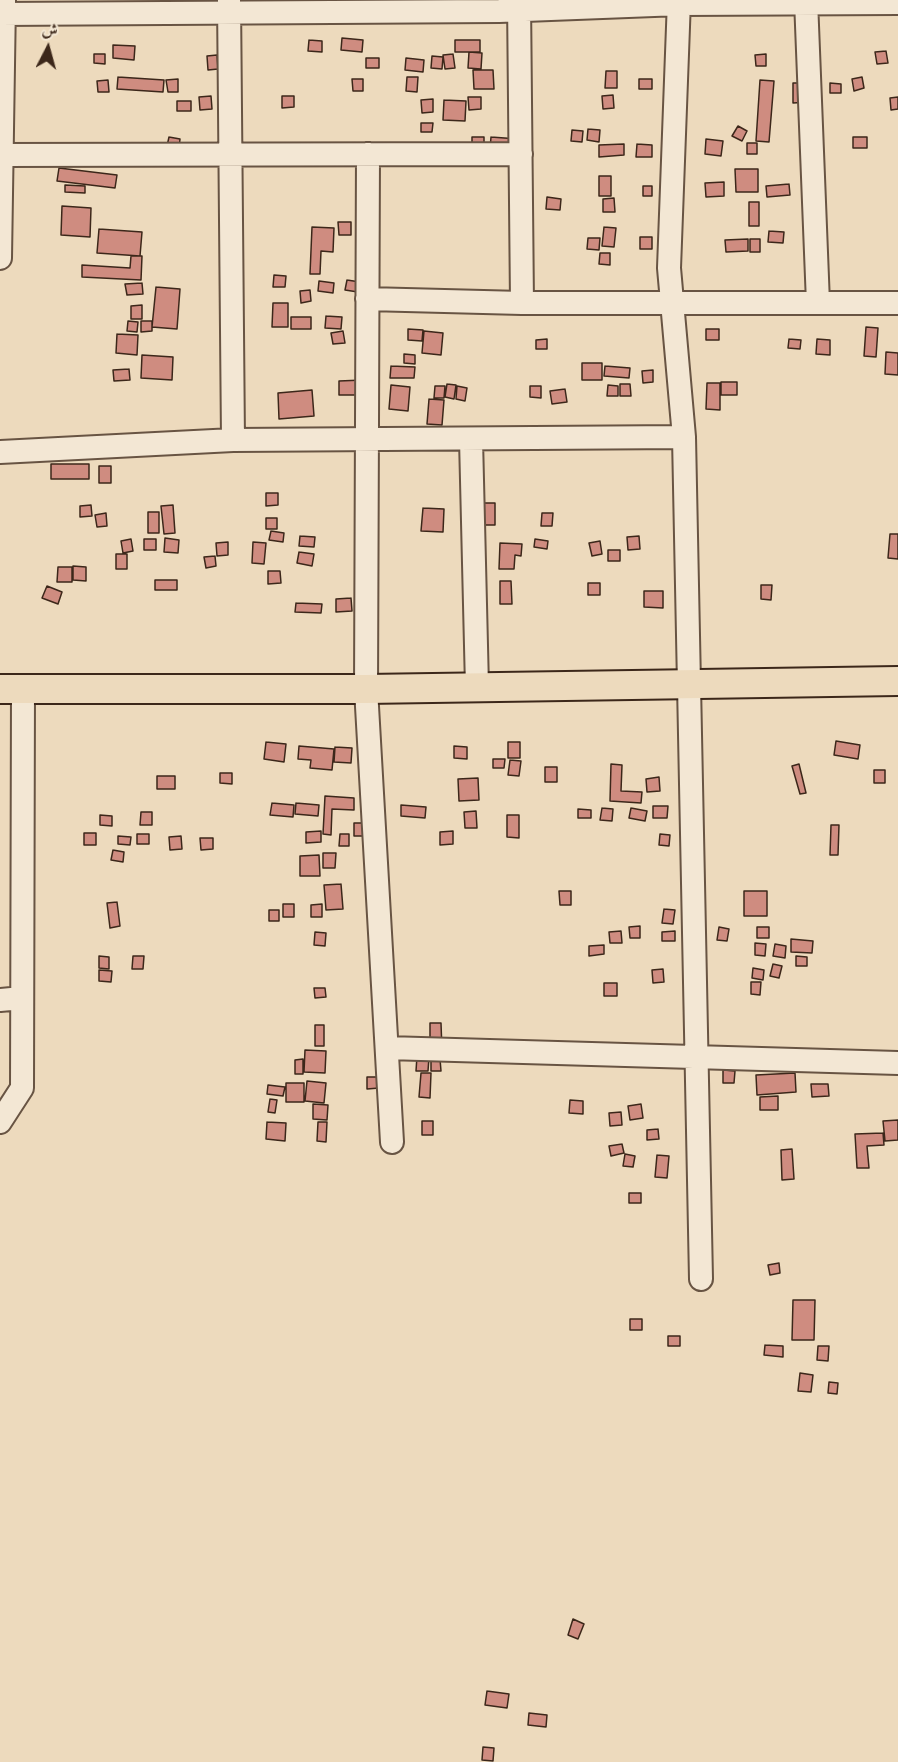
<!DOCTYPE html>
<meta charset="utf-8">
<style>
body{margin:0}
#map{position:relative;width:898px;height:1762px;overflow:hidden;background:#eddabd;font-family:Alegreya,Amiri,serif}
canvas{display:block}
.north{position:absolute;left:18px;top:18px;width:60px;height:60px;-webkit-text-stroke:4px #f3e7d4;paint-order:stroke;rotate:6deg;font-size:16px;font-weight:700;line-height:24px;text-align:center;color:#3c271a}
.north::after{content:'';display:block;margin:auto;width:21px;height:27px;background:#3c271a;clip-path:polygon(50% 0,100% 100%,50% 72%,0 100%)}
</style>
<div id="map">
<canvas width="898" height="1762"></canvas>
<div class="north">ش</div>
</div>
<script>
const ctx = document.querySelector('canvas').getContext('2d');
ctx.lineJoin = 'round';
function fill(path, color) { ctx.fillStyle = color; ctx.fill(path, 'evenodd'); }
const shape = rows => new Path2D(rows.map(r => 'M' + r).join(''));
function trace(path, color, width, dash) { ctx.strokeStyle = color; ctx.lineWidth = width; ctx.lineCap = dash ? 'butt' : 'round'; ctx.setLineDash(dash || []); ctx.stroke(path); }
const building = shape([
 [342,38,363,40,362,52,341,50,342,38],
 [309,40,322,41,322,52,308,51,309,40],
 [455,40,480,40,480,52,455,52,455,40],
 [113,45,135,46,134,60,113,58,113,45],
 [886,51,888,63,877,64,875,52,886,51],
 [469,52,482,53,481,69,468,68,469,52],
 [94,54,105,54,105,64,94,63,94,54],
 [453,54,455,68,445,69,443,55,453,54],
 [766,54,766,66,756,66,755,55,766,54],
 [217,55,218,69,208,70,207,56,217,55],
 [432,56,443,57,442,69,431,68,432,56],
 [366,58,379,58,379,68,366,68,366,58],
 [406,58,424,60,423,72,405,70,406,58],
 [473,70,493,70,494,89,474,89,473,70],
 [606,71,617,71,617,88,605,88,606,71],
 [118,77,164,80,163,92,117,89,118,77],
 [407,77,418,77,417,92,406,91,407,77],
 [862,77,864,88,854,91,852,79,862,77],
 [178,79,178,92,168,92,166,80,178,79],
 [352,79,363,79,363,91,353,91,352,79],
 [639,79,652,79,652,89,639,89,639,79],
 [108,80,109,92,98,92,97,81,108,80],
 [760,80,774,81,769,142,756,141,760,80],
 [793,83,808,83,809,102,793,103,793,83],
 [830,83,841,84,841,93,830,93,830,83],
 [613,95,614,108,603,109,602,96,613,95],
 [211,96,212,109,200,110,199,97,211,96],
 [282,96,294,96,294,107,282,108,282,96],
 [468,97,481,97,481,109,469,110,468,97],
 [898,97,898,109,891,110,890,98,898,97],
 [433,99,433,112,422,113,421,100,433,99],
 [444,100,466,101,465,121,443,120,444,100],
 [177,101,191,101,191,111,177,111,177,101],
 [421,123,433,123,432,132,421,132,421,123],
 [738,126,747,131,742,141,732,136,738,126],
 [588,129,600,130,599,142,587,140,588,129],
 [572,130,583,131,582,142,571,141,572,130],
 [169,137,180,139,179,148,167,146,169,137],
 [472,137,484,137,484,149,472,149,472,137],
 [491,137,518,139,517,151,490,149,491,137],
 [853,137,867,137,867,148,853,148,853,137],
 [706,139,723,141,721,156,705,154,706,139],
 [747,143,757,143,757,154,747,154,747,143],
 [624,144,624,155,599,157,599,145,624,144],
 [637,144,652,145,652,157,636,157,637,144],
 [59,168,117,175,115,188,57,181,59,168],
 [735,169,758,169,758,192,736,192,735,169],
 [599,176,611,176,611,196,599,196,599,176],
 [724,182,724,196,706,197,705,183,724,182],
 [789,184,790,195,767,197,766,186,789,184],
 [65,185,85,186,85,193,65,192,65,185],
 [643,186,652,186,652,196,643,196,643,186],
 [547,197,561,199,560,210,546,209,547,197],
 [614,198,615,212,603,212,603,199,614,198],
 [749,202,759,202,759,226,749,226,749,202],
 [62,206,91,208,90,237,61,235,62,206],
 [338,222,351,222,351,235,339,235,338,222],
 [312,227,334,228,333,252,321,251,320,274,310,274,312,227],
 [604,227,616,228,614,247,602,246,604,227],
 [99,229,142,232,140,256,97,253,99,229],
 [769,231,784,232,783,243,768,242,769,231],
 [640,237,652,237,652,249,640,249,640,237],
 [588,238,600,238,599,250,587,249,588,238],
 [748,239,748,251,726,252,725,240,748,239],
 [750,239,760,239,760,252,750,252,750,239],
 [600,253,610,253,610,265,599,264,600,253],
 [131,256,142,256,141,280,82,277,82,265,130,268,131,256],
 [274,275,286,276,285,287,273,287,274,275],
 [347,280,360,282,358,292,345,290,347,280],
 [319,281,334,283,333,293,318,291,319,281],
 [142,283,143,294,127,295,125,284,142,283],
 [156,287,180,289,177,329,152,327,156,287],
 [310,290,311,301,301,303,300,291,310,290],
 [273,303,288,303,288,327,272,327,273,303],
 [142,305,142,319,131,319,131,306,142,305],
 [326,316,342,317,341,329,325,328,326,316],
 [291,317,311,317,311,329,291,329,291,317],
 [128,321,138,322,137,332,127,331,128,321],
 [141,321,152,321,152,331,141,332,141,321],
 [866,327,878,328,876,357,864,356,866,327],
 [408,329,423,330,422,341,408,340,408,329],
 [706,329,719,329,719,340,706,340,706,329],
 [343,331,345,343,333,344,331,333,343,331],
 [424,331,443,333,441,355,422,353,424,331],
 [117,334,138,335,137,355,116,353,117,334],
 [547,339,547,349,536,349,536,340,547,339],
 [789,339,801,340,800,349,788,348,789,339],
 [817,339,830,340,830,355,816,354,817,339],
 [886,352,898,353,898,375,885,374,886,352],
 [404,354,415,355,415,364,404,363,404,354],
 [142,355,173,357,172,380,141,378,142,355],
 [582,363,602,363,602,380,582,380,582,363],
 [391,366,415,367,414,378,390,378,391,366],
 [605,366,630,368,629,378,604,376,605,366],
 [129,369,130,380,114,381,113,370,129,369],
 [653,370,653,382,643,383,642,371,653,370],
 [363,380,362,395,339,395,339,381,363,380],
 [721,382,737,382,737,395,721,395,721,382],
 [707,383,720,383,720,410,706,409,707,383],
 [447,384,456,385,454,399,445,397,447,384],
 [620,384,630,384,631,396,620,396,620,384],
 [391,385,410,387,408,411,389,409,391,385],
 [608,385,618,386,618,396,607,396,608,385],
 [435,386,445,386,444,398,434,398,435,386],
 [457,386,467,388,465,401,456,399,457,386],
 [530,386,541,386,541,398,530,397,530,386],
 [565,389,567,402,552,404,550,391,565,389],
 [312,390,314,416,279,419,278,393,312,390],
 [429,399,444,400,442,425,427,424,429,399],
 [51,464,89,464,89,479,51,479,51,464],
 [99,466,111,466,111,483,99,483,99,466],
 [266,493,278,493,278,505,266,506,266,493],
 [474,503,495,503,495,525,474,525,474,503],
 [91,505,92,516,80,517,80,506,91,505],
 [173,505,175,533,164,534,161,506,173,505],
 [423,508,444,509,443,532,421,531,423,508],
 [148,512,159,512,159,533,148,533,148,512],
 [106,513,107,526,97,527,95,515,106,513],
 [542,513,553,513,552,526,541,526,542,513],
 [266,518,277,518,277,529,266,529,266,518],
 [271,531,284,533,283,542,269,540,271,531],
 [890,534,898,534,898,559,888,558,890,534],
 [300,536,315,537,314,547,299,546,300,536],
 [639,536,640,549,628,550,627,537,639,536],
 [165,538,179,540,178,553,164,552,165,538],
 [131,539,133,551,123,553,121,541,131,539],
 [144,539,156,539,156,550,144,550,144,539],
 [535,539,548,541,547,549,534,547,535,539],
 [600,541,602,554,592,556,589,543,600,541],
 [228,542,228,555,217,556,216,543,228,542],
 [253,542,266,543,264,564,252,563,253,542],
 [500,543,522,544,521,556,515,555,514,569,499,569,500,543],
 [608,550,620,550,620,561,608,561,608,550],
 [299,552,314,554,312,566,297,563,299,552],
 [116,554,127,554,127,569,116,569,116,554],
 [215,556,216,566,206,568,204,557,215,556],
 [73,566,86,567,86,581,73,580,73,566],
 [58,567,72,567,72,582,57,582,58,567],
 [268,571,280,571,281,583,268,584,268,571],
 [155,580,177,580,177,590,155,590,155,580],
 [500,581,511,581,512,604,500,604,500,581],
 [588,583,600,583,600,595,588,595,588,583],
 [761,585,772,585,771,600,761,599,761,585],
 [47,586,62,592,58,604,42,598,47,586],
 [644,591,663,591,663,608,644,607,644,591],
 [351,598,352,611,336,612,336,599,351,598],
 [296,603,322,604,321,613,295,612,296,603],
 [836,741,860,745,858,759,834,755,836,741],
 [266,742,286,744,284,762,264,759,266,742],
 [508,742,520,742,520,758,508,758,508,742],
 [299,746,334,749,332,770,310,768,311,760,298,759,299,746],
 [454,746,467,747,467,759,454,758,454,746],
 [335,747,352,748,351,763,334,762,335,747],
 [493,759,505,759,504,768,493,768,493,759],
 [510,760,521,761,519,776,508,775,510,760],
 [611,764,622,765,621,791,642,792,641,803,610,801,611,764],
 [799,764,806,793,800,794,792,766,799,764],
 [545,767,557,767,557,782,545,782,545,767],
 [874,770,885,770,885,783,874,783,874,770],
 [220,773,232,773,232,784,220,783,220,773],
 [157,776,175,776,175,789,157,789,157,776],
 [659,777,660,791,647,792,646,779,659,777],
 [478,778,479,800,459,801,458,779,478,778],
 [325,796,354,798,354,810,332,809,331,835,323,834,325,796],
 [272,803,294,805,293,817,270,815,272,803],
 [296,803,319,805,318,816,295,814,296,803],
 [401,805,426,807,425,818,401,816,401,805],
 [653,806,668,806,667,818,653,818,653,806],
 [602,808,613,809,612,821,600,820,602,808],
 [631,808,647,811,645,821,629,818,631,808],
 [578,809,591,810,591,818,578,818,578,809],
 [476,811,477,828,465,828,464,812,476,811],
 [141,812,152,812,152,825,140,825,141,812],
 [100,815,112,816,112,826,100,825,100,815],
 [507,815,519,815,519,838,507,837,507,815],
 [354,823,378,823,365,836,354,836,354,823],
 [831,825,839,825,838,855,830,855,831,825],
 [321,831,321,842,306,843,306,832,321,831],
 [453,831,453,844,440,845,440,832,453,831],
 [84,833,96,833,96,845,84,845,84,833],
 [137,834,149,834,149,844,137,844,137,834],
 [340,834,349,834,349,846,339,846,340,834],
 [660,834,670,835,669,846,659,845,660,834],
 [118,836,131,837,130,845,118,844,118,836],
 [181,836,182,849,170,850,169,837,181,836],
 [200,838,213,838,213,849,201,850,200,838],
 [113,850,124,852,123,862,111,860,113,850],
 [323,853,336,853,335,868,323,868,323,853],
 [319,855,320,876,300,876,300,856,319,855],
 [341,884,343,909,326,910,324,885,341,884],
 [559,891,571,891,571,905,560,905,559,891],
 [744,891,767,891,767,916,744,916,744,891],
 [117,902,120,926,110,928,107,903,117,902],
 [283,904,294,904,294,917,283,917,283,904],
 [322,904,322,917,311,917,311,905,322,904],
 [664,909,675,910,673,924,662,923,664,909],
 [269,910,279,910,279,921,269,921,269,910],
 [640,926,640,938,630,938,629,927,640,926],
 [719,927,729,929,727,941,717,940,719,927],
 [757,927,769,927,769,938,757,938,757,927],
 [621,931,622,943,610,943,609,932,621,931],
 [675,931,675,941,662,941,662,932,675,931],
 [315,932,326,933,325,946,314,945,315,932],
 [791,939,813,941,812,953,791,952,791,939],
 [755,943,766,944,765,956,755,955,755,943],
 [775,944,786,946,785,958,773,956,775,944],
 [604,945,604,954,589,956,589,946,604,945],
 [99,956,109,957,109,969,99,968,99,956],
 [133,956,144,956,143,969,132,969,133,956],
 [796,956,807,957,807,966,796,966,796,956],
 [773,964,782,966,779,978,770,976,773,964],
 [753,968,764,970,763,980,752,978,753,968],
 [663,969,664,982,653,983,652,970,663,969],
 [99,970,112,971,111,982,99,981,99,970],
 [751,982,761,982,760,995,751,994,751,982],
 [604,983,617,983,617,996,604,996,604,983],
 [314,988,325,988,326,997,315,998,314,988],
 [430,1023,441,1023,442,1051,430,1051,430,1023],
 [315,1025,324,1025,324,1046,315,1046,315,1025],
 [305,1050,326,1051,325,1073,304,1072,305,1050],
 [417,1056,429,1057,428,1071,416,1071,417,1056],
 [303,1059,303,1074,295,1074,295,1060,303,1059],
 [431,1059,440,1059,441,1071,431,1071,431,1059],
 [723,1070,735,1071,734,1083,723,1083,723,1070],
 [421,1073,431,1073,430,1098,419,1097,421,1073],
 [795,1073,796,1092,757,1095,756,1075,795,1073],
 [367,1077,379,1077,379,1088,367,1089,367,1077],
 [307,1081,326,1083,324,1103,305,1101,307,1081],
 [286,1083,304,1083,304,1102,286,1102,286,1083],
 [811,1084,828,1084,829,1096,812,1097,811,1084],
 [268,1085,285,1087,283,1096,267,1094,268,1085],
 [778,1096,778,1110,760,1110,760,1097,778,1096],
 [270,1099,277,1100,275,1113,268,1112,270,1099],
 [570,1100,583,1101,583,1114,569,1113,570,1100],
 [313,1104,328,1105,327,1120,313,1119,313,1104],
 [641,1104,643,1118,630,1120,628,1106,641,1104],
 [621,1112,622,1125,610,1126,609,1113,621,1112],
 [898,1120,898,1140,885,1141,883,1121,898,1120],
 [422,1121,433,1121,433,1135,422,1135,422,1121],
 [267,1122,286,1123,285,1141,266,1139,267,1122],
 [318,1122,327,1122,326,1142,317,1141,318,1122],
 [658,1129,659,1139,647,1140,647,1130,658,1129],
 [883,1133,884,1145,867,1146,869,1168,857,1168,855,1134,883,1133],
 [622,1144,624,1153,611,1156,609,1146,622,1144],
 [792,1149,794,1179,782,1180,781,1150,792,1149],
 [625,1154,635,1156,633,1167,623,1166,625,1154],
 [657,1155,669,1156,667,1178,655,1177,657,1155],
 [629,1193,641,1193,641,1203,629,1203,629,1193],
 [779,1263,780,1273,770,1275,768,1265,779,1263],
 [793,1300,815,1300,814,1340,792,1340,793,1300],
 [630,1319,642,1319,642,1330,630,1330,630,1319],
 [668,1336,680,1336,680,1346,668,1346,668,1336],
 [765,1345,783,1346,783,1357,764,1355,765,1345],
 [818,1346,829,1346,828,1361,817,1360,818,1346],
 [800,1373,813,1375,811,1392,798,1391,800,1373],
 [829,1382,838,1383,837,1394,828,1393,829,1382],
 [573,1619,584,1624,578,1639,568,1635,573,1619],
 [487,1691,509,1694,507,1708,485,1705,487,1691],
 [529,1713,547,1715,546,1727,528,1725,529,1713],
 [483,1747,494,1748,493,1761,482,1760,483,1747]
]);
fill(building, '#cf8c80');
trace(building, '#3c271a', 1.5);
const minor = shape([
 [229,0,233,440],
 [519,0,522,303],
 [679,0,669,268,684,437,701,1279],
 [806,0,818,303],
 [0,14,499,11,680,4,898,3],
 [368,154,366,689,392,1142],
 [0,155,521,154],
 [0,258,4,1],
 [367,299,522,303,898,303],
 [471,439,477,687],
 [0,452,233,440,684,437],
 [0,1000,22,998],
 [387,1048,898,1063],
 [0,1122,22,1088,23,689]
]);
const major = shape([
 [0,689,366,689,898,681]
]);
trace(minor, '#685443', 26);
trace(major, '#3c271a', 32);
trace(minor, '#f3e7d4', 22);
trace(major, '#eddabd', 28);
</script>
